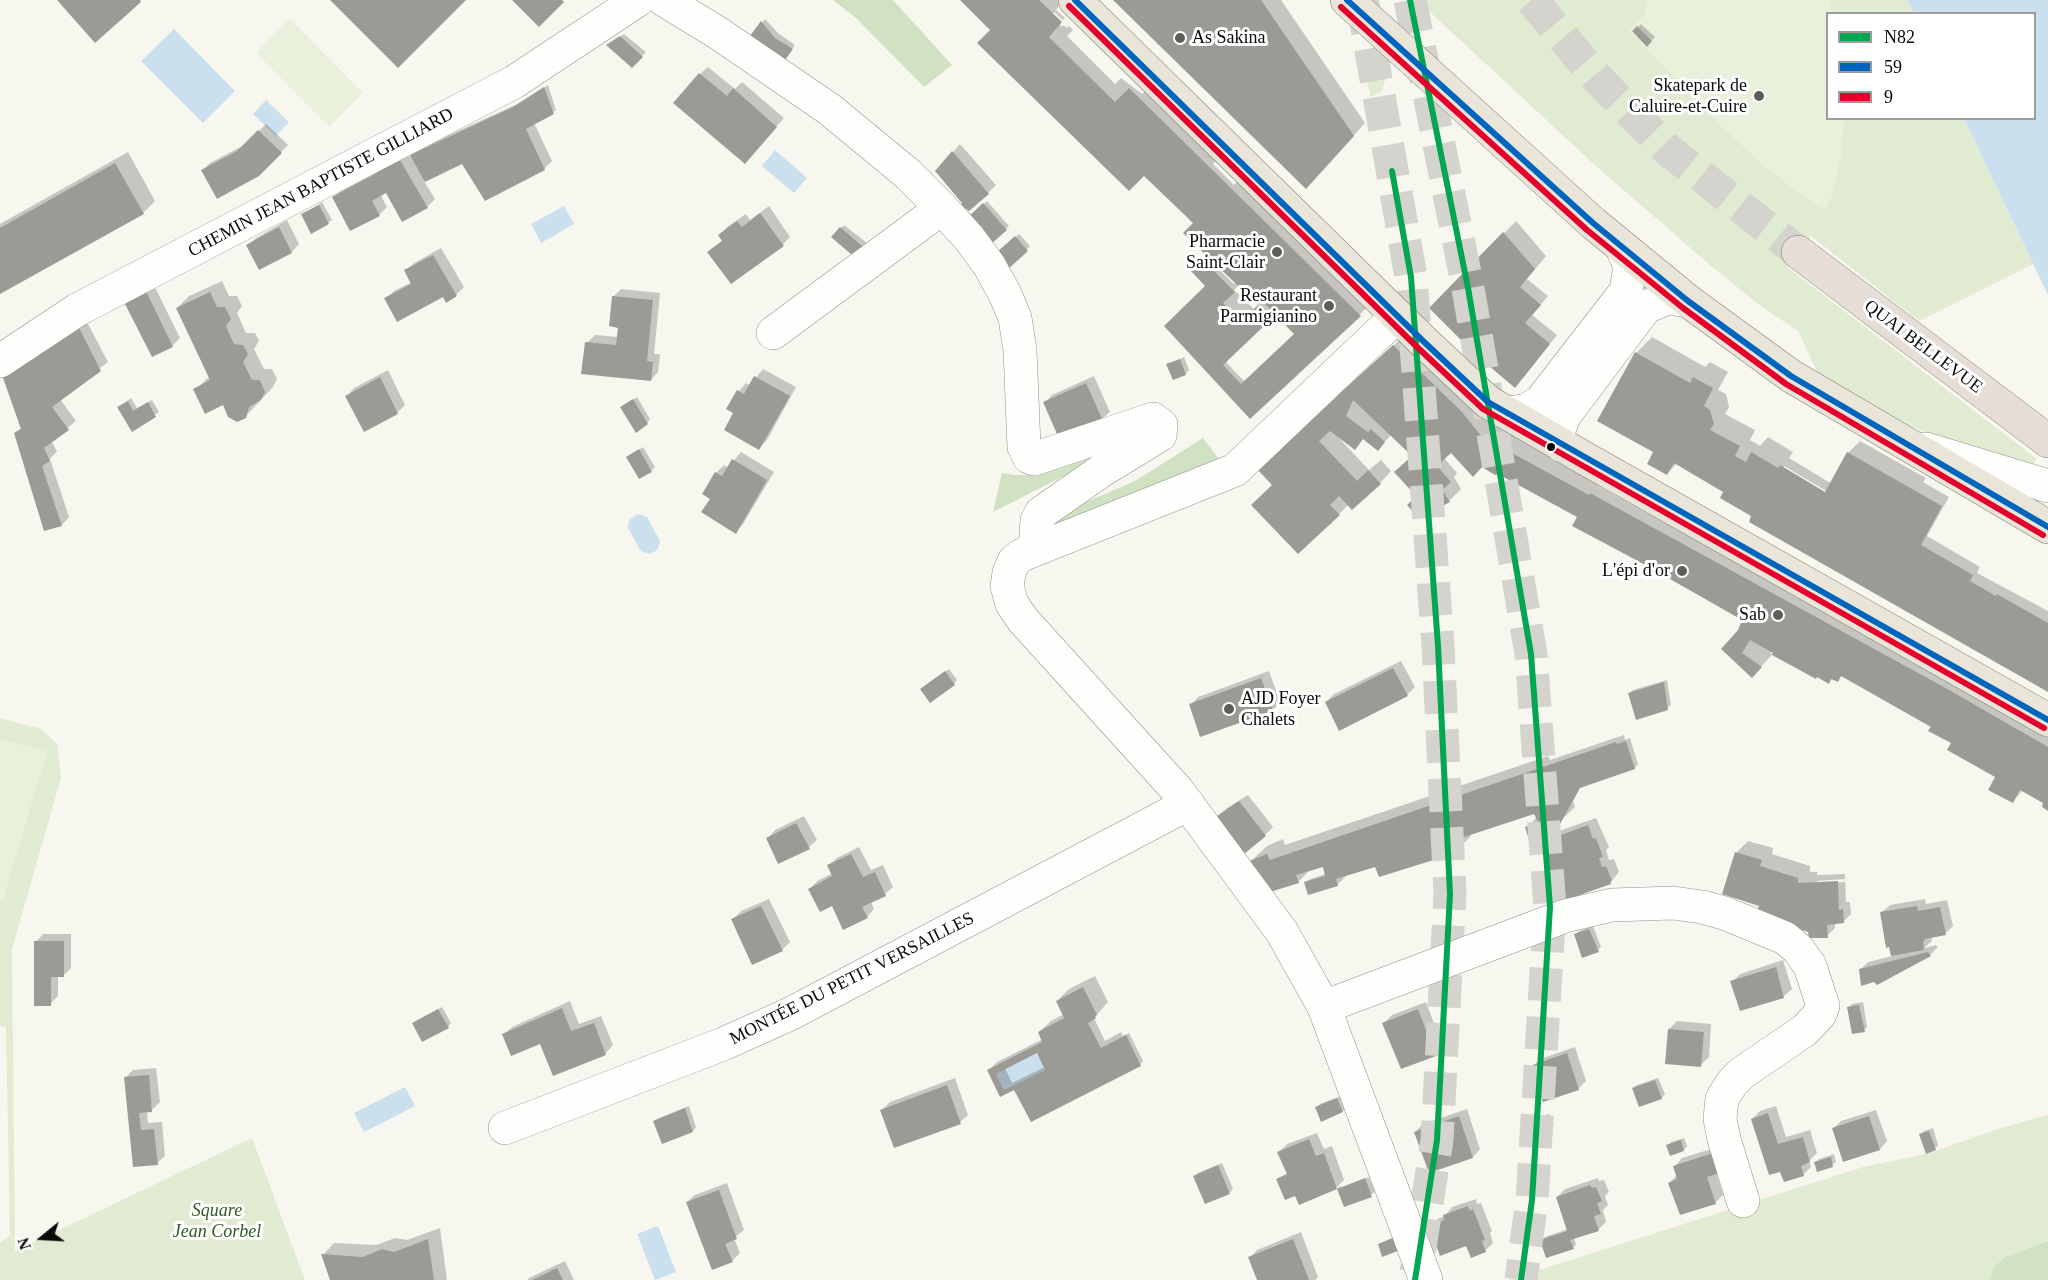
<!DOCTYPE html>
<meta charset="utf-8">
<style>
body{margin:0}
#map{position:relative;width:2048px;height:1280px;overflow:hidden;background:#f8f7ef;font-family:Georgia,serif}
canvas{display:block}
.legend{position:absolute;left:1826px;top:12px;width:210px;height:108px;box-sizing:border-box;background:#fff;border:2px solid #9d9d9d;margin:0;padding:8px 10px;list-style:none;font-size:18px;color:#0a0a0a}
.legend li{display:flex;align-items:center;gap:12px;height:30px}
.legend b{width:30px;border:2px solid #9d9d9d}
.north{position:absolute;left:12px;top:1208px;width:60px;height:60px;-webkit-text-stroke:4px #fff;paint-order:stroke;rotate:252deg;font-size:16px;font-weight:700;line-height:24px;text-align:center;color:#0a0a0a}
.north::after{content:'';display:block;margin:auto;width:21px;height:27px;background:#0a0a0a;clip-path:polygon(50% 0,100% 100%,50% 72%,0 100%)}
</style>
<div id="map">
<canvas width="2048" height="1280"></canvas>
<ul class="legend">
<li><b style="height:8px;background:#00a651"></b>N82</li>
<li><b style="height:8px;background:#0065bd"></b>59</li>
<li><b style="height:8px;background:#e4002b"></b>9</li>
</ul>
<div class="north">N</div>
</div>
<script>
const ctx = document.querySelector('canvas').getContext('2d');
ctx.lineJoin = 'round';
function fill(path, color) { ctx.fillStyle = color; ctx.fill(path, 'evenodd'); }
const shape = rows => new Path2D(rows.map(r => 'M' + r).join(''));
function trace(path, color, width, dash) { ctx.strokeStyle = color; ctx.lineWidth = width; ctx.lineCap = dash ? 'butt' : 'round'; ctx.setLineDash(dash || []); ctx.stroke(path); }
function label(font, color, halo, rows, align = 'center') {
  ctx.font = font + ' Georgia,serif'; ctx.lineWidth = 6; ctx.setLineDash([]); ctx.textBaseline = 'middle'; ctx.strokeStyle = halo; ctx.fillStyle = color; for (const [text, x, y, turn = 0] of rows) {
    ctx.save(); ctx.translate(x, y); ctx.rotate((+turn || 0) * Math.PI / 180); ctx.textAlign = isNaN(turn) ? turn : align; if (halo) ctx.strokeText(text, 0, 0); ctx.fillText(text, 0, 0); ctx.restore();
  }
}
fill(shape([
 [1417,0,1907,0,1914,13,1828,14,1828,118,1964,119,2033,264,1919,321,1811,236,1787,267,2037,459,2030,469,1950,443,1866,407,1824,386,1798,331,1762,307,1710,265,1597,167],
 [1359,53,1390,62,1382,91,1371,97],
 [0,718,41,729,57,744,61,778,12,949,15,1251,252,1138,305,1280,0,1280,0,1243,10,1235,6,1027,0,1026],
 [2048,1115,2048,1241,2005,1257,1995,1266,1989,1280,1508,1280,1863,1167,1926,1154,1998,1129]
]), '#e0ebd1');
fill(shape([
 [833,0,893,0,952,65,924,87,857,19],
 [1134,434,1137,439,993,512,1002,473,1015,475,1036,475],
 [1203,438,1222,463,1055,527,1049,518,1135,481],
 [2048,1241,2048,1280,1989,1280,1995,1266,2005,1257]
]), '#d0e2c1');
fill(shape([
 [1647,0,1829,0,1834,13,1828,14,1828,118,1844,119,1841,156,1833,193,1829,205,1824,211,1766,168,1721,126,1629,31,1645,14],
 [290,19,363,93,329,127,256,53],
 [0,738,47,752,2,903,0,902]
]), '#e9f0db');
fill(shape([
 [1907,0,2048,0,2048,295,1964,119,2034,118,2034,14,1914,13],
 [174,29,235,91,203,123,141,61],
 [266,100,289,122,276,136,253,114],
 [775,150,807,178,794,193,762,166],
 [564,206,574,224,541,243,531,224],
 [638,514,647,517,660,541,658,549,654,552,649,554,641,551,628,528,629,520],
 [1037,1053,1045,1070,1004,1090,996,1074],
 [405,1087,415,1106,364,1132,354,1113],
 [658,1226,676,1272,655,1280,637,1234]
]), '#cae0ee');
fill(shape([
 [962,0,1063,0,1064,1,1056,10,1065,18,1063,20,1054,12,1052,14,1062,27,1063,25,1067,28,1069,26,1073,30,1067,36,1115,84,1121,78,1142,94,1154,82,1225,152,1213,164,1234,185,1238,181,1372,303,1250,417,1166,326,1207,285,1193,271,1206,257,1234,284,1236,282,1195,223],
 [1239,285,1260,305,1255,310,1234,290],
 [1275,313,1296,333,1245,382,1225,361],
 [1116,0,1281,0,1365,123,1318,175],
 [765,19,779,34,795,45,782,62,749,40],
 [1641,24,1655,37,1647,45,1634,31],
 [624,34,646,52,632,66,611,42],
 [708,67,735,89,742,82,784,118,752,154,700,74],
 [548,85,556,110,534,123,552,161,544,169,462,162,424,181,435,199,427,207,387,191,380,194,387,207,379,215,334,197,342,190,407,151,410,157,420,148,522,102],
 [266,124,288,145,258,175,202,171,210,163,246,144],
 [960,144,996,185,988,193,964,203,937,171],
 [128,152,155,201,143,213,0,293,0,224],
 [987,201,1009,226,1006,229,970,217],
 [322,202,332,220,328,223,303,215],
 [769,206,790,237,783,244,709,252,723,240,720,235,727,227,746,214,750,220],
 [287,220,299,244,292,252,259,268,248,245,256,238],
 [1516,221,1546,256,1527,279,1548,296,1532,315,1557,335,1523,378,1431,308],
 [844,225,872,247,868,250,833,237],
 [1019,234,1030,246,1007,269,998,254],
 [441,248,464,287,456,295,386,299,394,291,412,282,406,271,414,263],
 [222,281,229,296,237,296,242,306,237,313,246,333,255,333,259,341,254,349,264,369,272,369,277,379,273,387,245,417,223,403,195,390,210,376,177,308,189,296],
 [153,283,180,338,172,346,127,304],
 [621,289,660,293,654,354,660,354,658,372,651,380,587,343,595,335,618,337,620,323,613,297],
 [87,322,108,362,60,399,76,421,51,441,57,451,50,459,69,517,62,525,45,529,15,433,22,427,4,376],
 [1406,334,1473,400,1495,426,1522,437,1599,483,1598,486,2048,735,2048,809,2045,802,2023,790,2013,801,1997,776,1933,726,1842,675,1837,681,1833,678,1829,682,1778,645,1770,653,1773,654,1752,676,1723,649,1739,631,1743,619,1574,526,1582,511,1451,450,1444,458,1457,473,1454,477,1461,489,1449,501,1418,496,1413,455,1391,435,1378,449,1364,438,1355,448,1341,437,1339,438,1369,470,1381,460,1391,471,1380,483,1349,504,1339,514,1274,485,1271,458],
 [1652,337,1705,367,1710,362,1728,372,1718,390,1726,394,1729,407,1725,414,1755,430,1750,440,1760,446,1768,437,1793,452,1789,458,1832,484,1848,453,1860,441,1926,478,1923,482,1949,497,1927,536,1980,567,1977,573,2048,611,2048,690,1757,510,1677,463,1667,474,1655,452,1636,353],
 [1784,466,1833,495,1831,498,1784,469],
 [1184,357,1189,370,1185,374,1168,365],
 [763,369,796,387,767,440,759,448,735,413,739,391,746,383,750,385],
 [388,370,405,405,397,413,364,430,347,396,354,388],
 [1094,376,1110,412,1102,419,1045,403,1052,395],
 [637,397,650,419,647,423,621,407],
 [131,398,137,408,152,400,159,412,132,430,119,407],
 [643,447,655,467,651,471,628,457],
 [741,452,774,472,743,524,735,532,712,498,716,473,724,465,728,468],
 [1401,661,1415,687,1407,695,1326,702,1334,694],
 [949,669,957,680,954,684,925,686],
 [1269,671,1280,702,1273,710,1201,735,1191,705,1198,697],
 [1667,680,1671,705,1667,708,1629,694,1633,690],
 [1624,735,1625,740,1630,738,1638,764,1635,768,1581,785,1573,801,1575,807,1538,842,1527,827,1537,817,1535,812,1470,834,1471,836,1455,852,1376,865,1348,874,1337,885,1306,883,1310,879,1326,874,1324,865,1311,869,1298,882,1251,861,1267,846,1283,839,1285,845,1548,756,1550,760],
 [1248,795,1273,827,1265,835,1219,816,1227,808],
 [804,816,817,840,809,847,768,838,775,830],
 [1596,818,1609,847,1606,850,1609,860,1614,859,1619,872,1610,883,1540,843,1548,835],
 [1748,841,1773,848,1772,854,1810,866,1810,872,1817,872,1817,875,1845,874,1846,902,1850,902,1851,914,1843,922,1835,923,1835,928,1827,936,1761,905,1736,853],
 [1845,879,1845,882,1817,884,1817,881],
 [859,847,871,870,883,865,893,887,885,894,871,902,874,909,867,917,833,904,810,889,817,881,833,873,829,866,837,858],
 [769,899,790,942,782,950,733,919,741,911],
 [1925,899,1926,904,1947,900,1953,926,1945,934,1931,937,1932,941,1924,948,1936,945,1938,947,1930,955,1860,970,1868,962,1892,956,1882,912,1890,905],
 [1593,926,1601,947,1598,950,1575,935,1579,931],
 [43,934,71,934,71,968,63,976,58,976,58,996,50,1004,36,942],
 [1783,960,1792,989,1784,996,1741,1009,1732,982,1740,974],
 [1095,976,1108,1002,1094,1018,1105,1041,1121,1032,1123,1036,1129,1033,1143,1061,1140,1065,1015,1088,1001,1095,989,1070,997,1062,1043,1039,1039,1032,1051,1021,1064,1014,1057,1001,1069,989],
 [1038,1051,1045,1067,1012,1083,1005,1068],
 [570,1001,579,1024,601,1016,613,1045,606,1053,554,1074,541,1042,504,1035,512,1027],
 [1426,1002,1443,1047,1435,1055,1384,1023,1392,1015],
 [1863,1002,1867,1027,1864,1030,1849,1008,1852,1004],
 [442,1007,451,1023,448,1027,414,1023],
 [1677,1021,1711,1024,1709,1057,1701,1065,1669,1029],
 [1575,1047,1586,1081,1578,1089,1532,1067,1540,1059],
 [156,1068,160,1102,152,1110,147,1111,148,1123,162,1122,165,1156,157,1163,134,1166,125,1078,133,1070],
 [955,1078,968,1115,960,1122,882,1110,890,1102],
 [1658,1078,1665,1094,1662,1098,1640,1105,1633,1088,1637,1085],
 [1341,1096,1346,1108,1343,1111,1317,1108,1320,1104],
 [689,1106,696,1127,693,1131,663,1142,655,1122,659,1118],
 [1776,1106,1786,1137,1810,1130,1817,1153,1809,1161,1811,1167,1803,1175,1752,1119,1760,1111],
 [1467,1109,1480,1149,1473,1157,1415,1132,1423,1124],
 [1876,1110,1887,1141,1880,1149,1844,1160,1833,1129,1841,1121],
 [1549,1114,1554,1125,1550,1129,1538,1133,1533,1122,1537,1118],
 [1933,1128,1938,1145,1935,1149,1921,1135,1924,1131],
 [1317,1133,1324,1149,1332,1146,1344,1180,1336,1188,1296,1194,1278,1179,1288,1173,1279,1152,1287,1144],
 [1684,1138,1687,1146,1684,1150,1668,1145,1671,1142],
 [1724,1145,1716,1172,1723,1195,1715,1203,1669,1183,1677,1175,1675,1166,1682,1158],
 [1834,1154,1836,1162,1832,1165,1816,1162,1819,1159],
 [1222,1163,1233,1189,1229,1193,1205,1203,1195,1176,1198,1173],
 [1369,1177,1375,1192,1371,1195,1345,1205,1338,1188,1341,1186,1341,1189],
 [1598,1178,1599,1181,1604,1180,1609,1192,1605,1196,1608,1205,1603,1210,1606,1222,1598,1230,1574,1238,1576,1244,1573,1248,1542,1240,1545,1237,1568,1229,1557,1197,1565,1189],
 [727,1183,744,1230,734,1238,740,1253,732,1261,687,1202,695,1195],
 [1476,1199,1477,1204,1481,1203,1492,1231,1490,1233,1493,1243,1485,1251,1431,1226,1439,1218,1445,1216,1452,1207],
 [440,1228,447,1280,332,1280,323,1255,334,1243,376,1245,395,1238,407,1240],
 [1301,1232,1318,1277,1315,1280,1259,1280,1250,1258,1257,1250],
 [565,1261,574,1280,527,1280,529,1278]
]), '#0003');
fill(shape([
 [57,0,140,0,141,2,95,43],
 [330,0,466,0,398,68],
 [512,0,562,0,564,2,539,27],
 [960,0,1039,0,1062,22,1049,37,1058,46,1115,102,1129,88,1361,316,1250,419,1164,326,1205,286,1191,271,1202,260,1217,274,1235,292,1223,303,1242,321,1258,305,1264,311,1257,319,1264,326,1223,365,1241,384,1294,334,1262,301,1258,305,1183,233,1193,223,1144,176,1129,191,977,43,990,30],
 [1113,0,1261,0,1354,136,1306,189],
 [761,21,775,38,793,49,782,64,747,40],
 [1637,26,1652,41,1647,47,1632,31],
 [620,36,643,57,632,68,606,45],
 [699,73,727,96,733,88,777,127,745,164,673,103],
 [544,87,554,114,526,129,545,170,485,201,462,164,425,182,410,155,513,107],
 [258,130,282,153,259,176,217,199,201,170,237,151],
 [952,151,989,194,969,211,960,205,962,203,935,171],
 [400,160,428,208,402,222,386,193,372,201,380,216,350,231,332,197,375,174,374,171],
 [115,163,144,214,0,294,0,228],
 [983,203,1007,230,991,244,968,217],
 [319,205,329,224,311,234,301,214],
 [760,213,784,246,731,284,707,252,722,241,718,235,737,221,742,227],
 [279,227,292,253,259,270,246,245],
 [840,227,869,252,858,260,831,237],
 [1503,232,1535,269,1520,287,1541,305,1525,323,1550,344,1515,388,1475,354,1429,308],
 [1015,236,1028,251,1006,271,996,253],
 [433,255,457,296,446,303,443,297,397,322,384,298,411,284,404,270],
 [145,289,173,347,152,357,125,304,130,298],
 [210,292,217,307,225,307,231,319,226,326,234,344,243,345,248,354,243,362,252,380,260,380,265,392,261,400,249,407,246,418,237,422,228,417,223,405,205,414,193,389,210,380,176,308],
 [612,296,653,300,647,361,653,362,651,381,581,374,585,342,616,345,618,328,609,326],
 [79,328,101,371,52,407,69,430,44,448,50,461,42,466,62,526,44,531,14,433,21,429,2,375],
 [1393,345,1461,411,1483,438,1492,442,1493,440,1511,450,1510,452,1589,495,1590,493,1951,691,2048,747,2048,811,2042,807,2043,803,2020,790,2013,803,1988,790,1995,777,1947,750,1951,743,1928,731,1931,727,1841,676,1838,682,1831,679,1829,684,1817,677,1816,679,1772,655,1773,653,1750,640,1742,653,1762,667,1752,678,1721,649,1738,630,1742,620,1642,563,1572,526,1577,517,1498,474,1495,475,1482,467,1473,477,1451,453,1437,466,1451,482,1442,490,1450,502,1423,516,1421,514,1417,516,1407,505,1416,496,1394,472,1412,456,1353,400,1346,416,1368,432,1371,429,1385,442,1378,451,1363,439,1355,450,1330,431,1319,441,1357,481,1368,470,1381,484,1352,510,1339,496,1330,505,1340,515,1298,554,1251,505,1272,485,1257,469],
 [1635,352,1690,383,1693,377,1713,388,1704,406,1710,410,1714,424,1710,430,1740,446,1735,456,1746,462,1751,452,1778,468,1780,465,1825,492,1847,452,1942,506,1921,545,1973,575,1970,581,1996,596,1997,594,2048,623,2048,692,1749,522,1751,516,1720,498,1723,492,1674,463,1667,475,1647,464,1653,452,1597,421],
 [1180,359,1186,375,1173,380,1166,364],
 [754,376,790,396,759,450,724,430,733,413,726,409,737,390,744,394],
 [380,377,398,414,364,432,345,396],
 [1086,383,1103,421,1060,441,1043,402],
 [633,399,648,424,636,433,620,407],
 [128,401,133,411,148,402,156,417,132,432,117,407],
 [639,449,652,472,639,479,626,457],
 [732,459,767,480,736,534,701,512,710,499,702,494,715,472,722,476],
 [1393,668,1408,696,1339,731,1325,702],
 [945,671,955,685,930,703,920,689],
 [1261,678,1273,711,1200,737,1189,704],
 [1664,682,1668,710,1636,720,1628,693],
 [1626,741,1635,769,1580,788,1560,824,1535,832,1539,843,1531,846,1525,827,1538,822,1534,814,1452,841,1456,853,1379,877,1375,867,1336,879,1338,886,1308,895,1304,882,1325,876,1323,867,1296,875,1299,883,1270,892,1249,861,1267,854,1270,860,1616,742,1617,744],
 [1239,801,1266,836,1244,854,1217,816],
 [796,823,810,849,778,864,766,838],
 [1588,825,1593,839,1596,838,1603,857,1599,858,1602,867,1606,866,1612,881,1610,882,1611,884,1560,902,1539,843],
 [1735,852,1762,860,1760,866,1798,878,1798,883,1838,881,1839,910,1843,909,1844,923,1827,925,1828,938,1809,938,1808,932,1756,914,1759,906,1722,894],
 [851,854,863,877,875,872,886,896,862,907,868,918,843,930,832,906,820,912,808,889,832,876,827,865],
 [761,906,783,951,752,965,731,919],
 [1917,906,1918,911,1940,907,1946,935,1925,939,1923,942,1924,950,1891,956,1889,947,1886,948,1880,912],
 [1589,929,1599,952,1582,958,1574,934],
 [34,941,64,941,64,977,51,977,51,1006,34,1006],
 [1928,952,1931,956,1877,985,1874,982,1861,986,1859,969],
 [1776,967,1784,998,1740,1011,1730,981],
 [1083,987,1097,1015,1095,1016,1096,1018,1088,1023,1101,1048,1126,1035,1141,1066,1031,1122,1014,1090,1000,1097,987,1070,1042,1042,1038,1032,1064,1018,1056,1001],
 [1037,1053,1045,1070,1004,1090,996,1074],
 [1859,1005,1865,1032,1852,1034,1847,1007],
 [562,1008,571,1031,594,1023,606,1055,553,1076,540,1044,511,1056,502,1034],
 [438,1009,449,1028,422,1042,412,1023],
 [1418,1009,1436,1056,1401,1069,1382,1023],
 [1668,1029,1704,1032,1701,1067,1665,1064],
 [1567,1053,1579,1090,1543,1102,1530,1066],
 [149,1075,152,1112,139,1113,141,1130,154,1129,158,1165,133,1167,124,1077],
 [1655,1080,1662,1099,1639,1107,1632,1088],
 [947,1085,961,1124,894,1148,880,1110],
 [1337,1098,1343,1112,1321,1122,1315,1107],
 [685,1108,693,1132,662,1144,653,1121],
 [1768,1113,1778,1144,1803,1137,1810,1162,1801,1166,1804,1176,1784,1182,1780,1172,1769,1175,1751,1119],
 [1459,1116,1473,1158,1429,1173,1414,1132],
 [1869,1116,1880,1150,1843,1162,1832,1128],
 [1545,1117,1551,1130,1537,1135,1532,1121],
 [1929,1131,1936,1150,1926,1154,1919,1134],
 [1309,1139,1316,1156,1324,1153,1337,1189,1299,1205,1295,1196,1285,1200,1276,1179,1287,1174,1277,1152],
 [1681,1140,1684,1151,1670,1156,1666,1145],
 [1716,1152,1723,1172,1707,1177,1716,1204,1680,1215,1668,1183,1677,1179,1673,1166],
 [1831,1157,1833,1167,1817,1172,1814,1162],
 [1218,1165,1230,1194,1205,1204,1193,1176],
 [1365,1178,1372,1197,1344,1207,1337,1189],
 [1590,1185,1592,1188,1596,1187,1602,1201,1597,1203,1601,1214,1594,1216,1599,1231,1570,1240,1574,1249,1546,1258,1540,1240,1567,1231,1556,1197],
 [719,1190,737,1239,725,1244,733,1262,712,1270,686,1202],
 [1468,1206,1470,1211,1473,1209,1485,1240,1482,1241,1486,1252,1471,1258,1466,1246,1440,1256,1429,1226,1444,1220,1443,1215],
 [1402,1234,1408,1247,1382,1257,1378,1244],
 [428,1239,434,1280,330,1280,321,1254,363,1257,382,1249,394,1252],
 [1293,1239,1309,1280,1257,1280,1248,1257],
 [557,1268,563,1280,532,1280]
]), '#9b9a95');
trace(shape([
 [1362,0,1411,277,1438,646,1450,894,1437,1140,1416,1272],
 [1410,0,1468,288,1531,654,1550,907,1532,1200,1521,1280],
 [1532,0,1595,76,1668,150,1798,252]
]), '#d4d3cd', 33, [33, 16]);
const minor = shape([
 [664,0,718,33,829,109,908,174,942,208,969,238,989,265,1005,294,1015,318,1020,350,1024,447,1029,457,1034,459,1153,419,1161,425,1160,435,1101,471,1041,513,1037,521,1035,549],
 [1397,316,1235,470,1022,555,1014,561,1009,573,1007,586,1012,604,1023,620,1178,791,1282,932,1324,1007,1426,1280],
 [773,333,942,208],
 [0,361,77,310,514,82,638,0],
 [1508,413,1525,411,1540,402,1626,291,1630,266,1622,248],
 [1561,445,1558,433,1564,416,1646,307,1667,298,1688,301],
 [1926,449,2048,486],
 [1324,1007,1565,916,1612,905,1673,903,1702,907,1724,913,1785,938,1798,949,1810,966,1823,1006,1820,1014,1805,1030,1742,1073,1732,1083,1722,1099,1720,1119,1724,1139,1743,1201],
 [505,1128,723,1044,790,1014,1188,804]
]);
const major = shape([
 [1075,0,1422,340,1488,402,1586,459,2048,720],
 [1347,0,1593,223,1688,301,1791,376,2048,527]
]);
const highway = shape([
 [1798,252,2048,441]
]);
trace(minor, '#91918d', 34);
trace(major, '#7e7e7a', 34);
trace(highway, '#7e7e7a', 34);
trace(minor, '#fefefd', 33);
trace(major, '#e9e6d9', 33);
trace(highway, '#e6ded6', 33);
trace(shape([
 [1410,0,1468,288,1531,654,1550,907,1532,1200,1521,1280],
 [1392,171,1411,277,1438,646,1450,894,1437,1140,1415,1280]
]), '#00a651', 6);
trace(shape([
 [1075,0,1422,340,1488,402,2048,720],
 [1347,0,1593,223,1688,301,1791,376,2048,527]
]), '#0065bd', 6);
trace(shape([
 [1069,6,1416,346,1483,409,2044,728],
 [1341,7,1587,230,1683,308,1786,384,2043,535]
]), '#e4002b', 6);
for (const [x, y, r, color] of [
 [1180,38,6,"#5d5d5a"],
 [1759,96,6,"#5d5d5a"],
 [1277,252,6,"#5d5d5a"],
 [1329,306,6,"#5d5d5a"],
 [1551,447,5,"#0a0a0a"],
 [1682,571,6,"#5d5d5a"],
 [1778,615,6,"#5d5d5a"],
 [1229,709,6,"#5d5d5a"]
]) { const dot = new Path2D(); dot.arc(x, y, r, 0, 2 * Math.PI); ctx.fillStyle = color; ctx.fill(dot); trace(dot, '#fff', 2); }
label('18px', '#0a0a0a', '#fff', [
 ["As Sakina",1192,38,"left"],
 ["Skatepark de",1747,86],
 ["Caluire-et-Cuire",1747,107],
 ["Pharmacie",1265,242],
 ["Saint-Clair",1265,263],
 ["Restaurant",1317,296],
 ["Parmigianino",1317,317],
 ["L'épi d'or",1670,571],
 ["Sab",1766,615],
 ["AJD Foyer",1241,699,"left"],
 ["Chalets",1241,720,"left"]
], 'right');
label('18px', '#0a0a0a', '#fff', [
 ["CHEMIN JEAN BAPTISTE GILLIARD",321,183,-28],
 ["QUAI BELLEVUE",1923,347,37],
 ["MONTÉE DU PETIT VERSAILLES",852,979,-27]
]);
label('italic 18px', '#2d5924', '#fff', [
 ["Square",217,1211],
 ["Jean Corbel",217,1232]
]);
</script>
